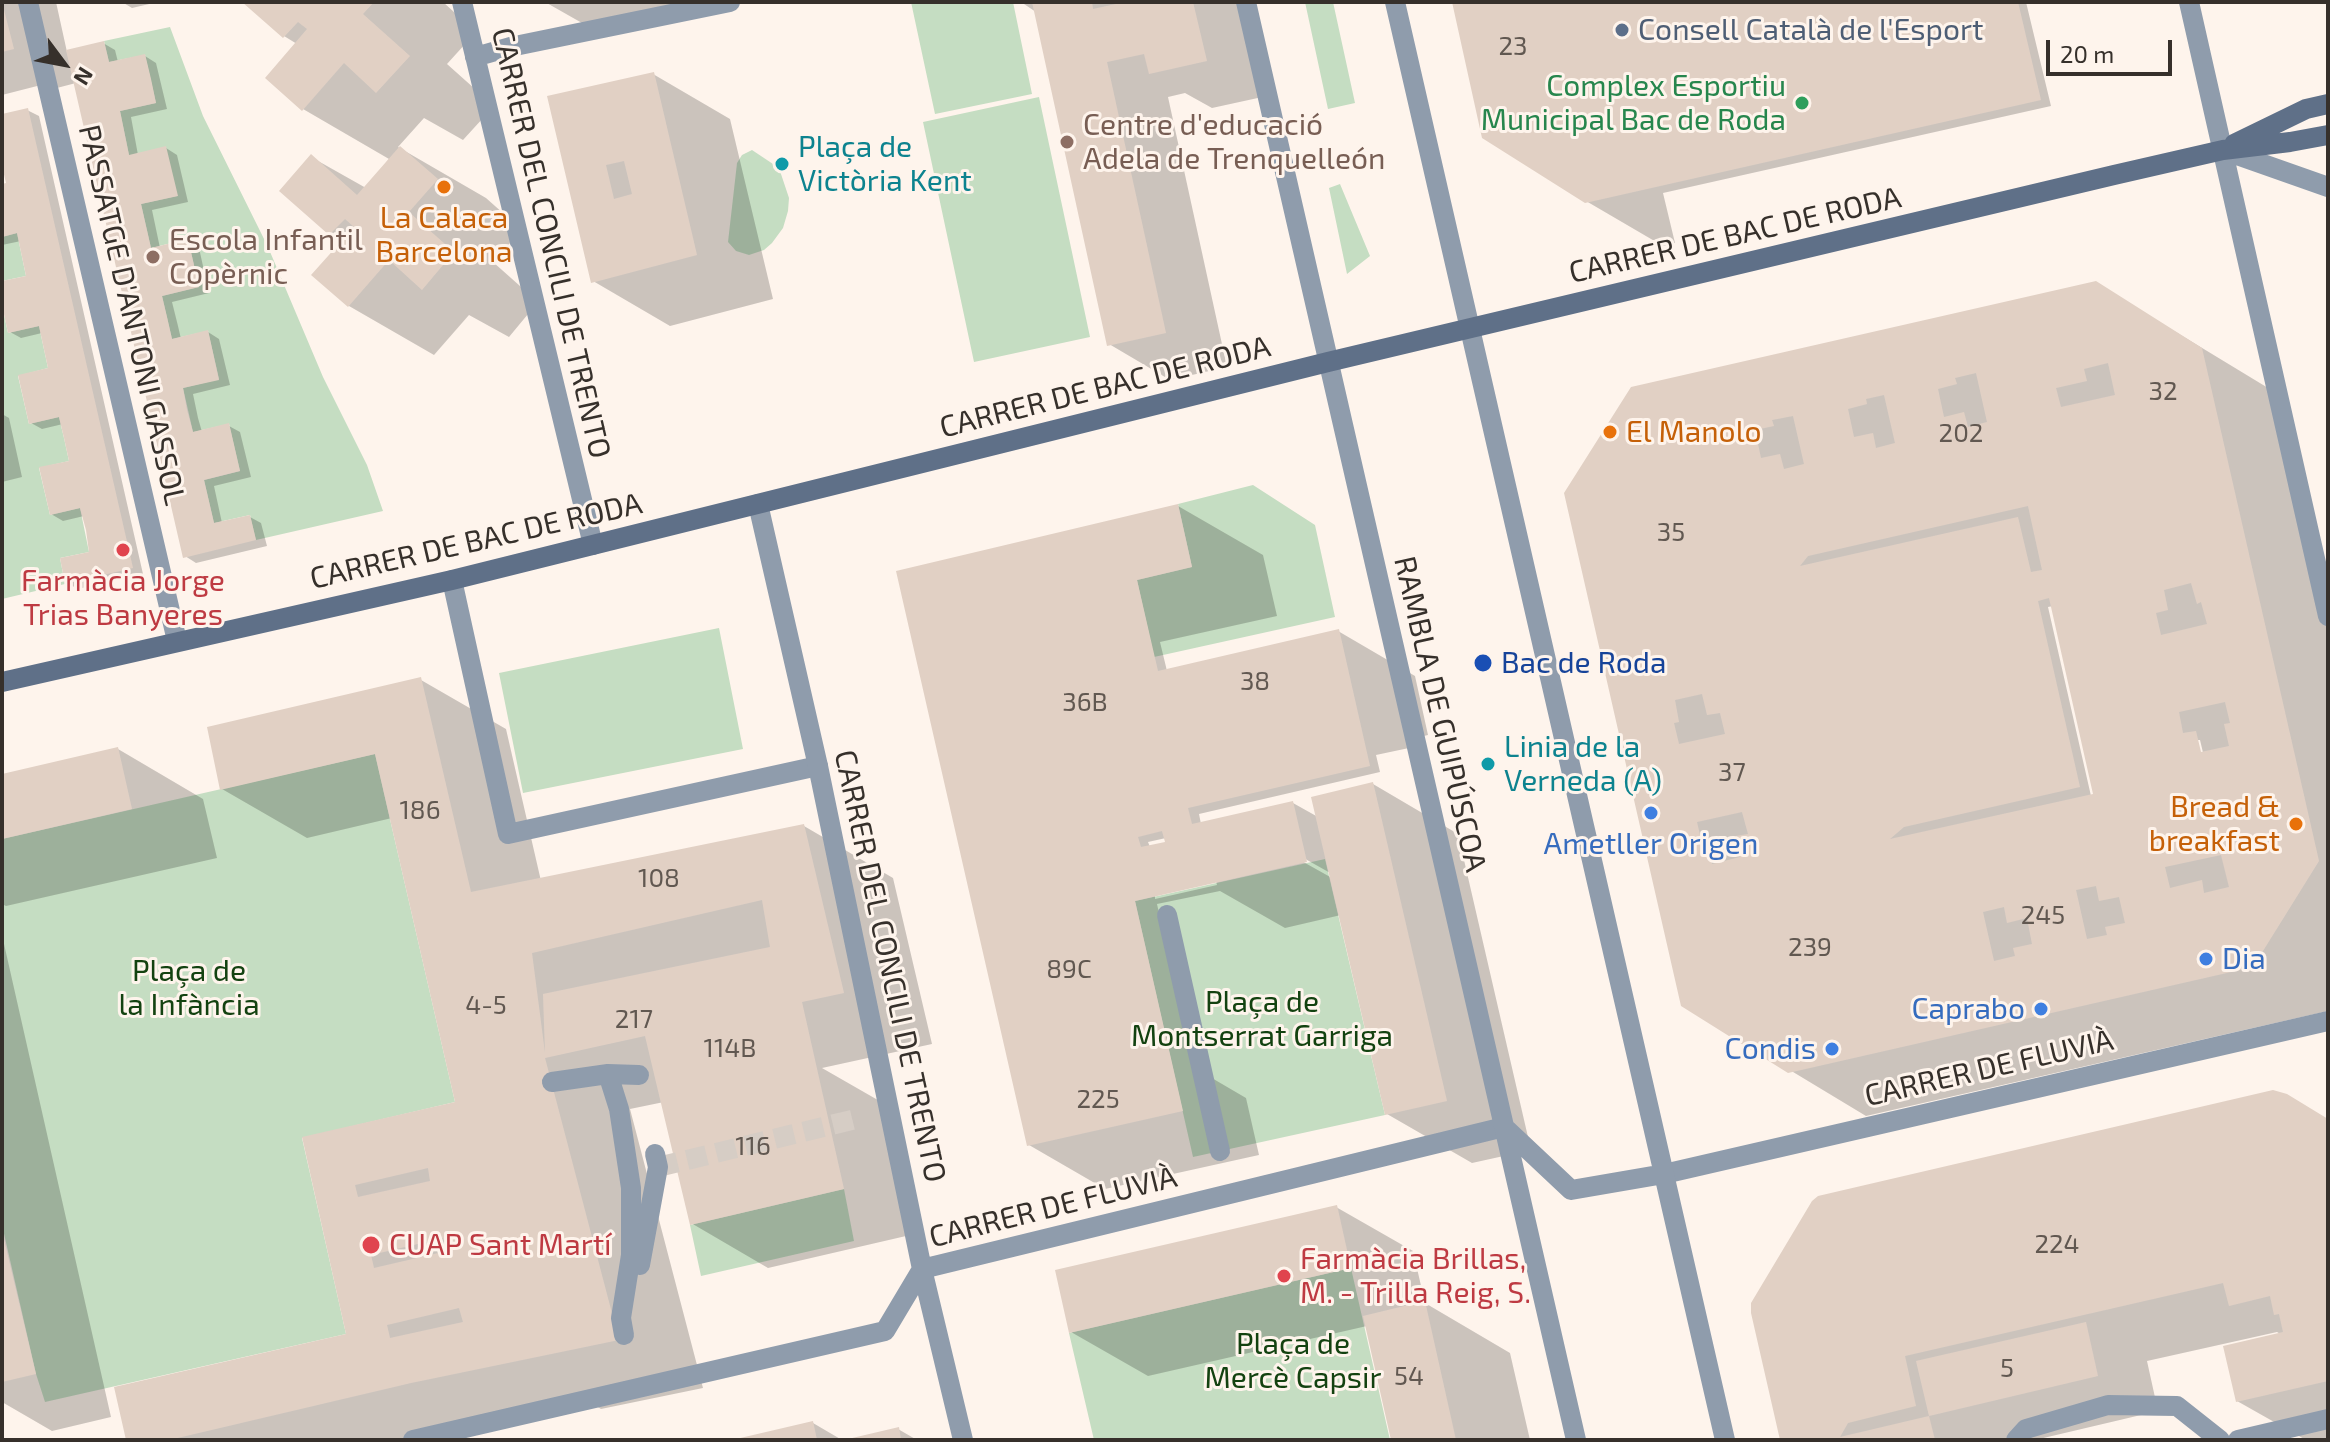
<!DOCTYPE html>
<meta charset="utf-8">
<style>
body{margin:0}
#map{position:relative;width:2330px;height:1442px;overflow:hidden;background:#fef4ec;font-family:"Exo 2",sans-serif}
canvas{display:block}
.frame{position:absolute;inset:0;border:4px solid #36302b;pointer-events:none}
.north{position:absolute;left:24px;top:24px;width:80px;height:80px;-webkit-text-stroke:6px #fef4ec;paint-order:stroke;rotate:122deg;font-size:22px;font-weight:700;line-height:32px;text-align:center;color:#36302b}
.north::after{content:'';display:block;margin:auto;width:28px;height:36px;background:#36302b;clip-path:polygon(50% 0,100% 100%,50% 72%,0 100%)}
.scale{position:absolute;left:2046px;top:40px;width:126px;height:36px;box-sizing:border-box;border:4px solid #36302b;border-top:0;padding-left:10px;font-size:24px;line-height:28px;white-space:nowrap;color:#36302b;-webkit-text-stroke:6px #fef4ec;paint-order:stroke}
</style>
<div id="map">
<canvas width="2330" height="1442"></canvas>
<div class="frame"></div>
<div class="north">N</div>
<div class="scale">20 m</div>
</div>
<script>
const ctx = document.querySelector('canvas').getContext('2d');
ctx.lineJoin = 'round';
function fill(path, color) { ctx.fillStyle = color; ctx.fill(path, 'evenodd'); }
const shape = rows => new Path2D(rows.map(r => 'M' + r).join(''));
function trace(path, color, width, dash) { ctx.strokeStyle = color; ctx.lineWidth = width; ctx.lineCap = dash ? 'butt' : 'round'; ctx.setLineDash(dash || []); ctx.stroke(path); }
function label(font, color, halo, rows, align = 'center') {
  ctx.font = font + ' "Exo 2",sans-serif'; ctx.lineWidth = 6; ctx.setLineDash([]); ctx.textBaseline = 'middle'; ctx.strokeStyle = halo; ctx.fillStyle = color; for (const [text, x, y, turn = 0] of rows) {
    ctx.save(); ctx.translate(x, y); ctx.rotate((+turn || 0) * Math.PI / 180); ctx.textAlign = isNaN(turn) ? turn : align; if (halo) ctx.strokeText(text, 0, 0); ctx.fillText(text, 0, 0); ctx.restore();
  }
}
fill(shape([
 [911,2,1013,2,1032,94,935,114],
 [1305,2,1333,2,1355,103,1328,109],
 [170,27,203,116,268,247,323,377,367,465,383,511,256,540,250,515,214,523,204,480,240,471,229,424,193,432,183,388,219,379,208,331,172,339,162,296,199,287,188,239,151,248,141,204,177,196,129,155,120,111,156,103,145,55,109,62,104,41],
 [1039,97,1090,337,974,362,923,122],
 [752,150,779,168,789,198,788,211,783,228,772,243,764,250,749,255,736,251,728,242,737,163,742,155],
 [1340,184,1370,256,1347,274,1329,188],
 [17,233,26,276,2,281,2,237],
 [2,305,8,333,39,326,48,368,18,376,29,424,59,417,64,438,69,461,39,468,50,515,80,508,89,552,60,558,65,584,2,599],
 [1253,485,1315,525,1335,617,1154,657,1137,580,1192,567,1178,504],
 [719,628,743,749,523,793,499,673],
 [375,754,455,1102,302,1138,346,1334,45,1402,36,1374,2,1225,2,839],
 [1325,859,1385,1115,1193,1157,1135,901],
 [844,1189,854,1241,701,1276,690,1225],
 [1351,1268,1390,1440,1094,1440,1069,1333]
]), '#c5ddc2');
fill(shape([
 [2,2,56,2,67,52,103,43,115,50,118,62,145,56,156,63,167,109,131,117,138,155,166,148,177,155,188,202,152,210,160,248,188,241,199,248,209,293,172,302,178,326,181,339,208,332,219,339,230,385,193,394,198,418,202,432,229,426,240,432,251,477,214,486,222,523,250,517,261,523,267,546,196,563,185,556,76,83,53,89,45,84,2,95],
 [122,2,158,2,132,8],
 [245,2,443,2,476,32,447,64,494,106,463,140,424,118,398,147,486,198,522,230,493,262,538,302,509,337,469,315,434,355,349,306,343,241,330,234,282,191,311,157,366,188,389,159,303,109,297,44,284,36],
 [545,2,704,2,582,23],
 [1021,2,1246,2,1267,96,1212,108,1185,93,1168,97,1227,367,1170,380,1109,344,1036,12],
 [1454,2,2026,2,2051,106,1663,193,1675,243,1663,246,1586,201],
 [653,74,730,119,773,299,670,326,593,281,550,98],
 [27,110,39,116,143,574,78,589,67,583,92,554,84,516,63,521,51,514,72,462,63,424,42,429,31,423,50,369,42,333,21,338,10,332,2,297,2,283,29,277,21,241,2,245,2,186,8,185,2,157,2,116],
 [2095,283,2278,394,2328,614,2328,1011,1866,1116,1682,1005,1633,389],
 [2053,606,2095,795,2091,796,2048,607],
 [2196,740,2200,740,2205,761,2201,762],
 [2,414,9,418,22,477,2,482],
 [1178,506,1263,555,1277,616,1160,642,1167,671,1338,631,1415,676,1428,735,1407,740,1409,748,1376,755,1380,772,1199,814,1201,824,1293,803,1318,817,1373,784,1458,834,1531,1150,1472,1163,1387,1114,1341,915,1285,928,1220,891,1157,904,1193,1067,1246,1098,1259,1155,1105,1189,1029,1145,898,572],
 [1166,838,1167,843,1150,847,1148,842],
 [1300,856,1332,874,1332,878,1298,859],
 [1216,881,1217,885,1155,899,1155,894],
 [421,680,506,729,541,881,804,826,893,878,932,1044,822,1068,890,1107,919,1233,768,1268,691,1223,664,1102,630,1109,703,1388,601,1409,575,1393,457,1440,128,1440,352,1335,304,1139,458,1107,392,818,307,838,222,789],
 [118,749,203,799,217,858,6,906,2,904,2,776],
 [2,935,111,1417,52,1431,2,1402],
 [2328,1121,2328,1440,2306,1440,2237,1401,2282,1335,2277,1332,2147,1361,2158,1411,2035,1440,1782,1440,1752,1306],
 [1336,1207,1413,1251,1425,1303,1510,1353,1530,1440,1393,1440,1367,1326,1148,1376,1071,1332],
 [813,1423,842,1440,739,1440],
 [898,1429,917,1440,851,1440]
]), '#0003');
fill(shape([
 [2,2,14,49,2,52],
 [242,2,374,2,363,14,410,56,376,93,344,63,302,111,265,78,307,29,298,22,283,38],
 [1032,2,1092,2,1093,9,1125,2,1193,2,1207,61,1149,74,1144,54,1107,62,1166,333,1107,346],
 [1452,2,2018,2,2041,100,1585,203,1482,138],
 [104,41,109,62,145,54,151,79,156,103,120,111,129,155,166,146,178,196,141,204,151,248,188,239,199,287,162,296,167,317,172,339,208,330,219,380,183,388,187,410,193,432,229,423,240,471,204,480,214,523,250,515,256,540,183,558,66,50],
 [654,72,697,255,591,283,547,96],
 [624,161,632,194,614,199,606,165],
 [28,108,133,568,65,584,60,558,89,552,86,530,80,508,50,515,39,467,69,461,64,438,59,417,29,424,18,375,48,368,39,326,8,333,2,305,2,281,26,276,17,233,2,237,2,184,6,183,2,166,2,114],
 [400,146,438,179,409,212,454,252,422,290,389,260,348,307,311,275,354,227,345,219,329,235,279,191,311,154,357,195],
 [2096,281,2202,348,2319,861,2253,967,1788,1073,1681,1006,1564,493,1631,387],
 [2108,363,2115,395,2061,407,2056,388,2087,381,2084,369],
 [1976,373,1987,422,1968,427,1964,412,1944,417,1938,389,1957,384,1955,378],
 [1884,395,1895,443,1876,448,1873,433,1854,437,1848,409,1867,404,1866,399],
 [1793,416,1804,464,1784,469,1780,454,1761,458,1755,430,1774,426,1772,420],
 [2028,506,2042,570,2031,572,2018,517,1800,566,1808,556],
 [2191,583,2197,604,2201,602,2207,624,2161,635,2156,613,2168,610,2164,590],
 [2049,598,2093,794,1890,839,1904,827,2080,787,2038,601],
 [1702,694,1707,715,1720,713,1725,734,1679,744,1674,723,1679,722,1675,700],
 [2225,702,2230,723,2224,724,2229,746,2201,752,2196,731,2183,733,2179,712],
 [1742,812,1748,834,1736,836,1740,857,1712,864,1707,843,1702,844,1697,822],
 [2221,855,2229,887,2204,893,2202,880,2170,888,2165,867],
 [2096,886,2099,901,2119,897,2125,923,2105,927,2107,935,2087,939,2076,890],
 [2004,907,2007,923,2027,918,2032,944,2013,948,2015,956,1994,961,1983,912],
 [1178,504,1192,567,1137,580,1158,671,1339,629,1370,766,1188,808,1192,824,1293,801,1307,862,1135,901,1183,1111,1027,1146,896,571],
 [1162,831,1165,842,1141,847,1138,837],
 [421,677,471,892,804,824,844,993,802,1002,844,1189,690,1225,645,1036,545,1058,619,1340,411,1383,169,1440,126,1440,114,1387,346,1334,302,1137,455,1102,375,754,220,790,207,727],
 [762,900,770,947,543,994,545,1053,532,953],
 [428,1168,430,1181,358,1197,355,1185],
 [443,1238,447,1251,374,1268,371,1255],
 [459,1308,463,1322,390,1338,387,1325],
 [118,747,132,809,2,839,2,774],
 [1373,782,1447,1101,1385,1115,1311,797],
 [2273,1090,2287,1094,2328,1119,2328,1381,2236,1402,2223,1346,2283,1332,2279,1314,2274,1315,2270,1296,2229,1306,2223,1283,1905,1356,1916,1406,1848,1423,1840,1437,1929,1416,1935,1440,1780,1440,1751,1313,1751,1303,1812,1201,1818,1196],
 [1337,1205,1351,1268,1069,1333,1055,1270],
 [2,1231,36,1374,2,1382],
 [1425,1301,1456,1440,1391,1440,1363,1316],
 [2086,1322,2098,1376,1929,1416,1916,1361],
 [813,1421,817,1440,736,1440,736,1439],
 [899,1427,901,1440,848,1440,848,1439]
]), '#e1d0c4');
trace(shape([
 [658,1167,856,1119]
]), '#d6cdc5', 20, [20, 10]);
trace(shape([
 [452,580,508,834,818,766],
 [1167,915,1220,1151]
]), '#8f9cac', 20);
trace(shape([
 [608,1074,639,1075],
 [552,1082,608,1074,619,1109,631,1188,631,1255,621,1318,624,1335],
 [640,1265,658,1167,655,1154]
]), '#8f9cac', 20);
trace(shape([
 [28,2,177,641],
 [462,2,593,545],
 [2189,2,2328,616],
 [475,57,510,47,730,2],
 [2223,150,2328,187],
 [758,504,818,766,922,1269,963,1440],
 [1664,1174,2328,1021],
 [413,1440,885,1331,922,1269,1504,1127],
 [2016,1440,2026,1429,2108,1405,2177,1406,2220,1440],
 [2238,1440,2328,1419]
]), '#8f9cac', 20);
trace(shape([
 [1246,2,1576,1440],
 [1395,2,1725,1440],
 [1504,1127,1571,1190,1664,1174]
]), '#8f9cac', 20);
trace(shape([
 [2234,144,2306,109,2328,104],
 [2,682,452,580,1328,362,2114,175,2223,150,2290,142,2328,135]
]), '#5f7088', 20);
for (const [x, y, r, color] of [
 [1622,30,8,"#5c6f8a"],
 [1802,103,8,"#2e9e5b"],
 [1067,142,8,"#8d6e63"],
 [782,164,8,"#0f9aa8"],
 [444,187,8,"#e8710a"],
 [153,257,8,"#8d6e63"],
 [1610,432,8,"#e8710a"],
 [123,550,8,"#e0444e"],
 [1483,663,10,"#1a4fb4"],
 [1488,764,8,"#0f9aa8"],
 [1651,813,8,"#3f7fe0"],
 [2296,824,8,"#e8710a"],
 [2206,959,8,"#3f7fe0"],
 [2041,1009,8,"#3f7fe0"],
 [1832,1049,8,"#3f7fe0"],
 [371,1245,10,"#e0444e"],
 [1284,1276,8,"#e0444e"]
]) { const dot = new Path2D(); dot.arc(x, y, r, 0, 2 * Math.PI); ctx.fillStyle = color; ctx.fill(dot); trace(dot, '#fef4ec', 3); }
label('26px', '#615851', null, [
 ["23",1513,46],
 ["32",2163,391],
 ["202",1961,433],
 ["35",1671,532],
 ["38",1255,681],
 ["36B",1085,702],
 ["37",1732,772],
 ["186",420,810],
 ["108",659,878],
 ["245",2043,915],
 ["239",1810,947],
 ["89C",1069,969],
 ["4-5",486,1005],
 ["217",634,1019],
 ["114B",730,1048],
 ["225",1098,1099],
 ["116",753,1146],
 ["224",2057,1244],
 ["5",2007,1368],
 ["54",1409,1376]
]);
label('30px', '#4e5e75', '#fef4ec', [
 ["Consell Català de l'Esport",1638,30]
], 'left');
label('30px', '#27864d', '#fef4ec', [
 ["Complex Esportiu",1786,86],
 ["Municipal Bac de Roda",1786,120]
], 'right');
label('30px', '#785e54', '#fef4ec', [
 ["Centre d'educació",1083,125],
 ["Adela de Trenquelleón",1083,159],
 ["Escola Infantil",169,240],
 ["Copèrnic",169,274]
], 'left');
label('30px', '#0d838f', '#fef4ec', [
 ["Plaça de",798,147],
 ["Victòria Kent",798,181],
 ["Linia de la",1504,747],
 ["Verneda (A)",1504,781]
], 'left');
label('30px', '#c56008', '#fef4ec', [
 ["La Calaca",444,218],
 ["Barcelona",444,252],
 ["El Manolo",1626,432,"left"],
 ["Bread &",2280,807,"right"],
 ["breakfast",2280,841,"right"]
]);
label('30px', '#36302b', '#fef4ec', [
 ["CARRER DE BAC DE RODA",1735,235,-13],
 ["CARRER DEL CONCILI DE TRENTO",551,243,77],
 ["PASSATGE D'ANTONI GASSOL",132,315,77],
 ["CARRER DE BAC DE RODA",1105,387,-14],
 ["CARRER DE BAC DE RODA",476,541,-13],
 ["RAMBLA DE GUIPÚSCOA",1440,714,77],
 ["CARRER DEL CONCILI DE TRENTO",890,966,78],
 ["CARRER DE FLUVIÀ",1989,1068,-13],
 ["CARRER DE FLUVIÀ",1053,1207,-14]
]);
label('30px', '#be3a42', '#fef4ec', [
 ["Farmàcia Jorge",123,581,"center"],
 ["Trias Banyeres",123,615,"center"],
 ["CUAP Sant Martí",389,1245],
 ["Farmàcia Brillas,",1300,1259],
 ["M. - Trilla Reig, S.",1300,1293]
], 'left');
label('30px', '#164399', '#fef4ec', [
 ["Bac de Roda",1501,663]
], 'left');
label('30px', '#366cbe', '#fef4ec', [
 ["Ametller Origen",1651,844,"center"],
 ["Dia",2222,959,"left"],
 ["Caprabo",2025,1009],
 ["Condis",1816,1049]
], 'right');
label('30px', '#134210', '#fef4ec', [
 ["Plaça de",189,971],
 ["la Infància",189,1005],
 ["Plaça de",1262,1002],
 ["Montserrat Garriga",1262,1036],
 ["Plaça de",1293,1344],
 ["Mercè Capsir",1293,1378]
]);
</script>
